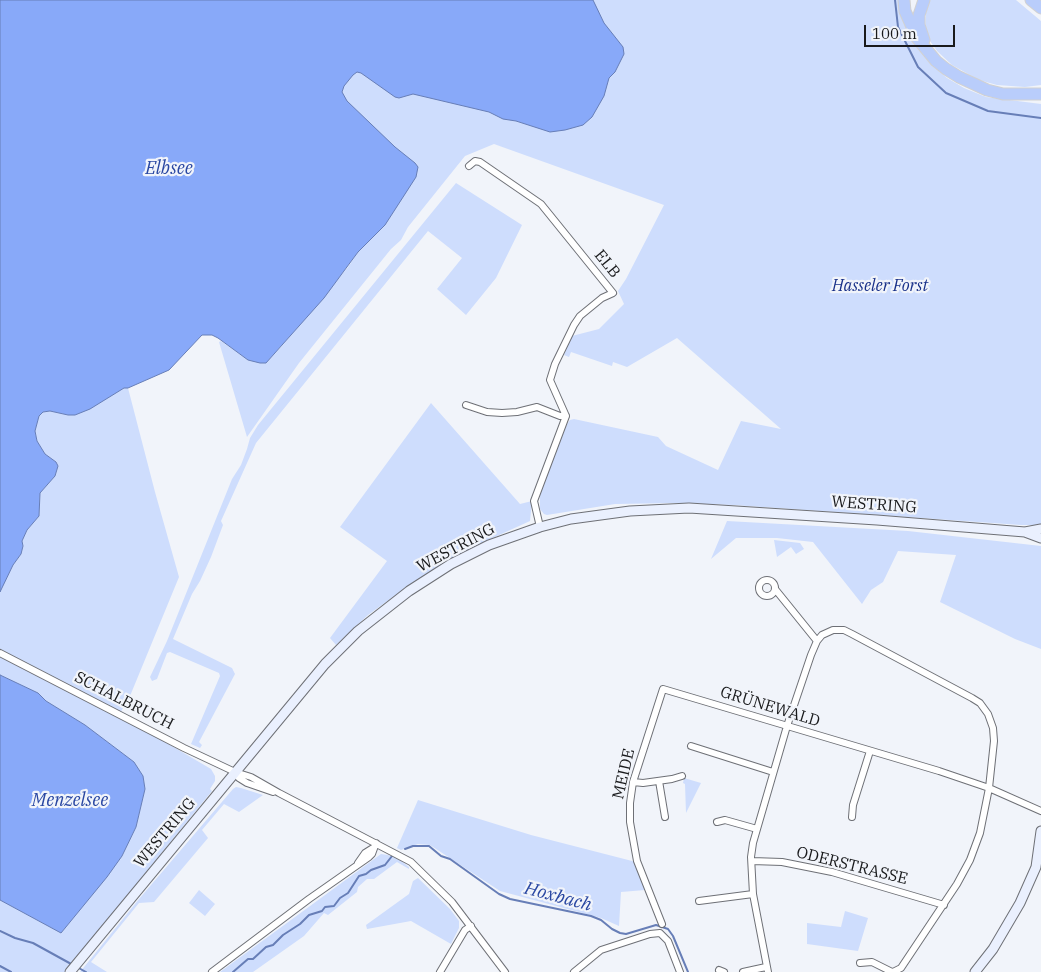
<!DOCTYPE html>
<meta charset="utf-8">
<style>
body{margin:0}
#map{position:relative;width:1041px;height:972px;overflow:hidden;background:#f1f4fa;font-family:"IBM Plex Serif",serif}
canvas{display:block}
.scale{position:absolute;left:864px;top:25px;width:91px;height:22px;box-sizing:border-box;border:2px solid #191a1c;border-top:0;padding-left:6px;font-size:15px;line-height:18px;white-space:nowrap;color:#191a1c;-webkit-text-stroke:4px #f1f4fa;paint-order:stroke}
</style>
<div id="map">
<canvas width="1041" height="972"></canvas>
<div class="scale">100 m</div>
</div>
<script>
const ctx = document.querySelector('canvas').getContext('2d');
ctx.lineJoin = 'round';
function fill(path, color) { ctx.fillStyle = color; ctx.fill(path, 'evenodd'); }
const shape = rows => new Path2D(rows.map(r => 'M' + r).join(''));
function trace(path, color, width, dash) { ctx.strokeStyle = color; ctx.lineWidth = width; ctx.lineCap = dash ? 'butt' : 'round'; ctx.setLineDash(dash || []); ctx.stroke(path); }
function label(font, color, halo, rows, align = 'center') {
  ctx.font = font + ' "IBM Plex Serif",serif'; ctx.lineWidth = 4.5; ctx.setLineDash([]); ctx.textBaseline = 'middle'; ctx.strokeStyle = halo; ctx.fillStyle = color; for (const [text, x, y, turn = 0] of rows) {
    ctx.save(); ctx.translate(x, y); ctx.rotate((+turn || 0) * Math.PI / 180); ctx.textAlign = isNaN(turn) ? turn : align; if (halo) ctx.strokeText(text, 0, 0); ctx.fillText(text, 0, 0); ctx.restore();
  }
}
fill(shape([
 [0,0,901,0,919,49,929,62,947,78,964,88,986,97,1041,104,1041,525,1021,525,733,505,677,503,615,504,547,515,544,514,540,509,540,492,567,424,570,420,574,419,658,437,666,446,718,470,741,421,781,429,677,338,627,367,613,362,612,366,571,352,569,357,564,355,572,336,599,329,624,304,618,291,626,279,664,205,494,144,465,156,408,227,401,240,391,249,299,363,247,437,219,342,221,341,248,360,266,363,281,347,348,267,358,252,385,225],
 [930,0,1016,0,1041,21,1041,85,1025,87,997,85,979,80,952,65,937,51,928,38,925,27,926,13],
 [456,183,522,225,496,278,466,315,437,289,462,258,428,231,256,443,221,521,223,525,211,557,200,581,192,594,173,639,232,668,235,674,199,742,202,745,200,748,191,744,220,676,219,673,170,652,167,653,157,679,152,681,150,677,167,641,232,479,241,465,247,449,250,438,258,425],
 [124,388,128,388,155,492,179,577,130,696,119,715,211,769,215,776,215,781,210,789,212,791,65,972,0,972,0,900,61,933,122,856,136,827,145,789,143,776,134,762,85,725,46,701,38,693,0,675,0,592,13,565,21,554,23,546,22,541,27,530,39,516,40,493,55,476,58,466,56,462,45,454,37,441,35,431,39,416,43,412,50,411,68,415,75,415],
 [431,403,520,504,532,501,530,521,475,546,415,581,368,615,336,645,330,638,387,561,340,527],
 [727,521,908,531,1041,546,1041,649,1015,639,940,602,956,555,898,551,883,582,871,590,862,604,813,542,777,538,736,538,711,559],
 [774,540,800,543,804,549,796,554,791,547,777,557],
 [684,778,701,783,686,813,685,784,683,783],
 [236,787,241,788,263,795,239,812,224,804,202,830,208,838,154,902,139,903,91,962,107,972,80,972,139,899,233,789],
 [418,800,531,835,636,862,645,890,621,892,619,926,601,918,500,891,430,845,418,844,401,850,397,848],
 [381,854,388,855,400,860,409,867,409,869,397,862,374,879,367,879,358,887,357,892,328,915,324,913,304,936,253,972,220,972],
 [418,878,450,909,459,921,459,928,451,944,411,921,367,929,366,925,409,894,413,881],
 [199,890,215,904,205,916,189,903],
 [845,911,868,918,858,951,807,944,807,923,841,927]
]), '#ceddfd');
const water = shape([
 [0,0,593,0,604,23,623,47,624,54,615,72,609,78,604,96,592,117,583,125,565,130,550,132,516,121,503,119,489,112,413,94,399,98,395,97,361,73,357,72,353,75,344,86,342,92,347,101,395,147,415,163,418,167,416,177,385,225,358,252,324,298,266,363,260,363,248,360,218,338,212,335,202,335,169,370,128,388,124,388,90,409,75,415,68,415,50,411,43,412,39,416,35,431,37,441,45,454,56,462,58,466,55,476,40,493,39,516,27,530,22,541,23,546,21,554,13,565,0,592,0,0],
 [0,675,38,693,46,701,85,725,134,762,143,776,145,789,136,827,122,856,107,877,61,933,0,900,0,675]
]);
fill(water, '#88a9f9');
trace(water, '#677eb7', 1);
trace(shape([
 [895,0,898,27,918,67,946,93,988,111,1041,118],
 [405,849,413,846,429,846,441,856,450,859,499,894,510,899,591,916,601,920,612,929,620,933,626,934,656,925,668,929,673,936,688,972],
 [0,931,15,938,33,943,73,965],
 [0,966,11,972],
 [77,967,86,972],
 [233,972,248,959,253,959,266,947,273,945,283,935,300,924,309,915,322,911,325,907,334,906,340,898,348,893,359,876,366,874,371,870,385,865,392,856]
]), '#677eb7', 2);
const street = shape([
 [469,166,475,161,480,162,541,204,613,293,602,298,580,316,574,325,555,364,550,380,566,416,534,501,540,527],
 [466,405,487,412,502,413,517,412,537,407,560,416,566,416],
 '759 588a8 8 0 1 1 16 0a8 8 0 1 1-16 0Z',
 [775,589,817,641],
 [0,653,184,748,235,772,251,777,279,793,411,862,452,902,505,972],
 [691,746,773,772],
 [235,772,239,778,247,783,273,792],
 [659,781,665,817],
 [633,782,643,783,672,779,682,776],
 [852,817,853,805,870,751],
 [717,822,725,820,757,829],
 [752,861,782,862,832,872,944,905],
 [358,863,365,853,373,848],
 [699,901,753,894],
 [662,924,637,861,630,822,630,803,633,782,663,689,939,771,989,788,1041,811],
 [860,963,872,962,892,972],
 [719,970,724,972],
 [212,972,309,899,369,857,372,854,376,843],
 [440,972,465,930,471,926],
 [574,972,601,950,650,934,660,933,668,941,680,972],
 [743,972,766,967],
 [768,972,753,894,751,857,753,843,787,726,811,655,817,641,822,635,833,630,844,630,852,634,972,698,980,703,988,714,993,728,994,741,989,788,980,833,970,860,957,884,901,968,893,972]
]);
const secondary = shape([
 [1025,532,1041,529],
 [70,972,325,664,358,631,409,591,451,564,489,545,540,527,571,519,630,511,689,508,877,520,1025,532,1041,538],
 [975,972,993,949,1020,903,1036,867,1041,831]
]);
const highway = shape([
 [904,0,905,11,917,38,936,61,946,69,959,77,987,90,1003,94,1041,94],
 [1031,0,1041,8],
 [924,40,919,25,919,15,924,0]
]);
trace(street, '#6e7076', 8);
trace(secondary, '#6e7076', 11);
trace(highway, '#d1d1d2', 13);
trace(street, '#fff', 6);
trace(secondary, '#eaf0fe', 9);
trace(highway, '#b9cdfb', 11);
label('16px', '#191a1c', '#f1f4fa', [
 ["ELB",607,264,51],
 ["WESTRING",874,505,4],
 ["WESTRING",456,548,-28],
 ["SCHALBRUCH",124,701,27],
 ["GRÜNEWALD",770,707,17],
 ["MEIDE",624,774,-77],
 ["WESTRING",165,833,-50],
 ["ODERSTRASSE",852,866,14]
]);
label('italic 16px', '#183089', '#f1f4fa', [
 ["Hasseler Forst",880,286]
]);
label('italic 18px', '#2947a2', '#f1f4fa', [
 ["Elbsee",169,169],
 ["Menzelsee",70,801],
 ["Hoxbach",558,897,15]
]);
</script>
